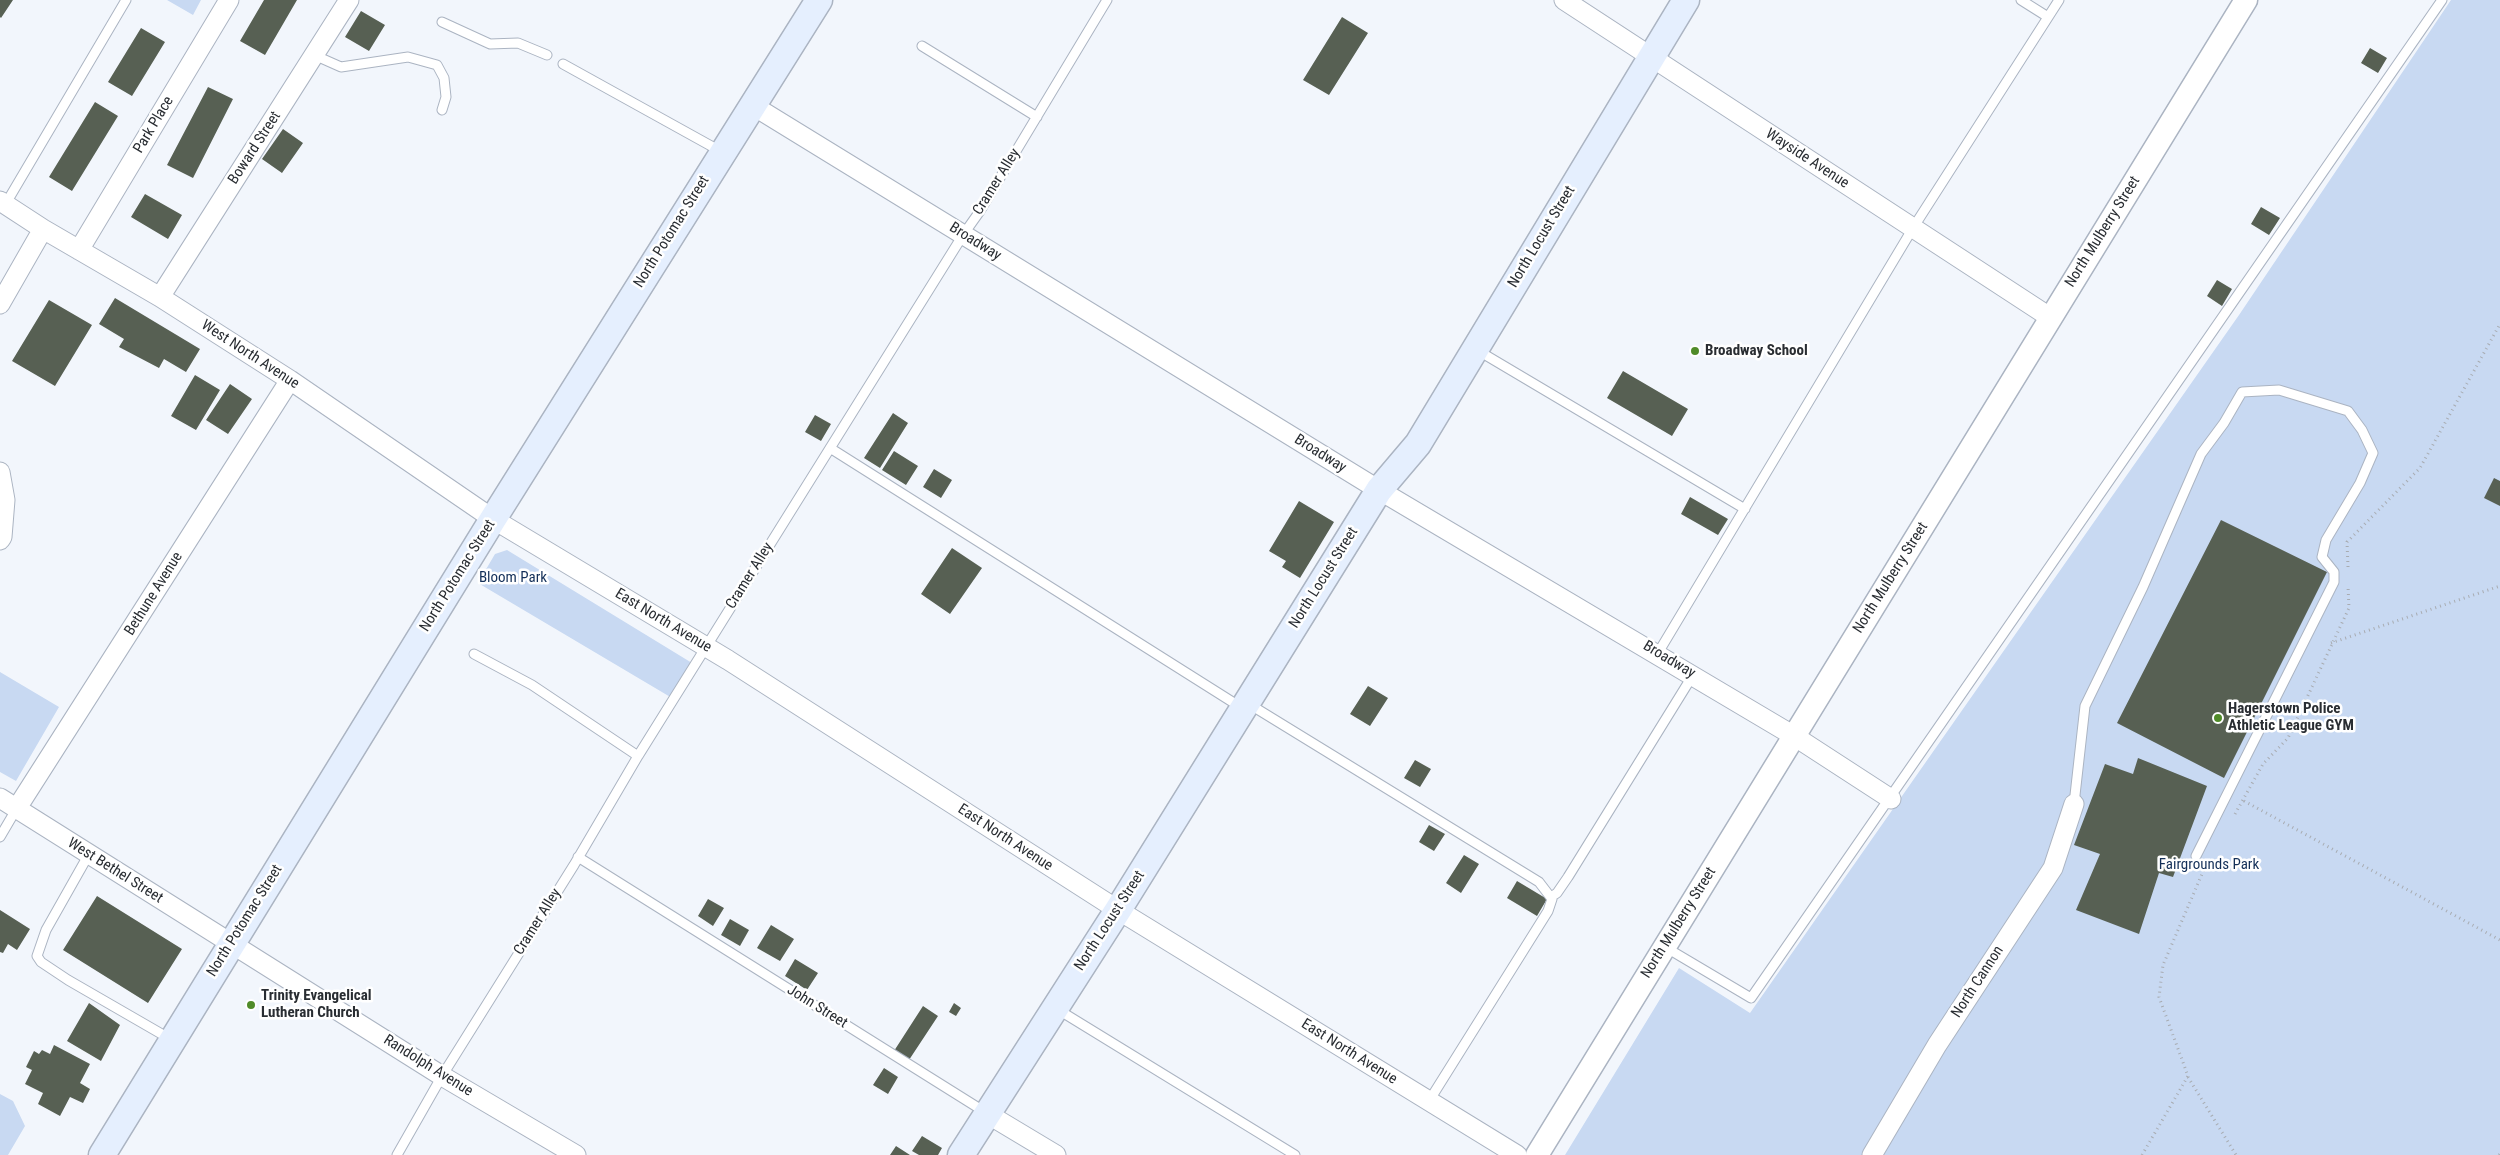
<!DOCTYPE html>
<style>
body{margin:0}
canvas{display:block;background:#f2f6fc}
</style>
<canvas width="2500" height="1155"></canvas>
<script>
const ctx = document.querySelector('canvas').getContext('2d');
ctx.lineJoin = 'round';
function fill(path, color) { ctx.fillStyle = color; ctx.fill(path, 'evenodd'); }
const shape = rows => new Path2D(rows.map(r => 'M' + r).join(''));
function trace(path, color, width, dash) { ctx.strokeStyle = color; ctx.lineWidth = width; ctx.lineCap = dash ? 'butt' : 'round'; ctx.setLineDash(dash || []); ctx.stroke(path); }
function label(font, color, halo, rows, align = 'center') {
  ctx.font = font + ' "Roboto Condensed",sans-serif'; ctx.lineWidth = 5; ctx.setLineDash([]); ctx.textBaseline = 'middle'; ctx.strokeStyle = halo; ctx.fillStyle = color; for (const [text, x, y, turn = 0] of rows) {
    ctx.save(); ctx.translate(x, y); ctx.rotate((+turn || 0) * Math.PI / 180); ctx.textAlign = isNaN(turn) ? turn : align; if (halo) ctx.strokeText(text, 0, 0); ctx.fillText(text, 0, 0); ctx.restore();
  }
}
fill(shape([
 [167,0,201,0,193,15],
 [2451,0,2500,0,2500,1155,1565,1155,1679,968,1750,1013,2239,315],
 [507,550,692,663,672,698,478,583,495,554],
 [0,672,59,707,16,781,0,772],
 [0,1094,13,1101,25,1126,8,1155,0,1155]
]), '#c8d9f2');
fill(shape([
 [0,0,13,0,1,18,0,17],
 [264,0,297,0,265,55,240,41],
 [361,11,385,25,369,51,345,37],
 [1342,17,1368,33,1329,95,1303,80],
 [141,28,165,42,132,96,108,82],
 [2370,48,2387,58,2378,73,2361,63],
 [208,87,233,99,193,178,167,165],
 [95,102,118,116,72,191,49,177],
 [283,129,303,143,282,173,262,159],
 [145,194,182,215,168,239,131,217],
 [2261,207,2280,218,2269,235,2251,224],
 [2217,280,2232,289,2222,306,2207,296],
 [115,298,200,349,186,372,164,359,159,368,119,347,124,339,99,324],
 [49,300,92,325,55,386,12,361],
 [1623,371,1688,409,1672,436,1607,398],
 [195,375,220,390,196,430,171,416],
 [230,384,252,399,228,434,206,420],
 [893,413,908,423,880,468,864,458],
 [815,415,831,424,821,441,805,432],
 [894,451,918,466,906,485,882,470],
 [934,469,952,480,941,498,923,487],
 [2494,478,2500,481,2500,506,2484,498],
 [1690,497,1728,519,1718,535,1681,514],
 [1299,501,1334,522,1300,578,1282,567,1286,561,1269,551],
 [2221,520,2327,572,2224,778,2117,723],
 [952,548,982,568,950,614,921,594],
 [1368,686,1388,698,1370,726,1350,714],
 [2138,758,2207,786,2173,877,2159,873,2139,934,2076,910,2100,854,2074,845,2105,764,2133,774],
 [1415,760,1431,769,1420,787,1404,778],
 [1429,825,1445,834,1434,851,1419,842],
 [1464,855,1479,864,1461,893,1446,883],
 [1517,881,1547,899,1537,916,1507,898],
 [97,896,182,949,148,1003,63,950],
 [708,899,724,908,713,926,698,916],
 [0,910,30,929,17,950,8,944,3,953,0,952],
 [730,919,749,930,740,946,721,935],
 [771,925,794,939,780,961,757,948],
 [795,959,818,973,807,990,785,976],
 [89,1003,120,1025,101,1061,67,1041],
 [954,1003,961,1008,956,1016,949,1012],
 [923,1006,938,1016,909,1060,894,1051],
 [54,1045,90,1064,80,1083,90,1089,83,1103,70,1097,60,1116,38,1104,43,1093,25,1084,32,1070,26,1067,34,1051,39,1054,42,1050,50,1054],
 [884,1068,898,1077,888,1094,873,1085],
 [922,1136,942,1148,938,1155,919,1155,912,1151],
 [896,1146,910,1155,890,1155]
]), '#576053');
const service = shape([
 [2021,0,2048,17],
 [442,22,490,44,518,43,547,55],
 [922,46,1037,117],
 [314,55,341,67,408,57,437,65,444,78,446,97,442,110],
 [563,64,722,152],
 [5,205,126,0],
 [1477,350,1745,509],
 [830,448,1242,708],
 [1658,653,1913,228,2059,0],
 [474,654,532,685,638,756],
 [1249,704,1539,882,1552,899,1548,911,1429,1101],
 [2074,804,2085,706,2143,587,2201,454,2224,423,2242,392,2279,390,2348,411,2362,430,2373,453,2360,483,2326,540,2322,557,2334,572,2334,582,2196,856],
 [0,837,17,808],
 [89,854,46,930,37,956,41,962,68,980,172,1040],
 [578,857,985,1112],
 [1551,897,1557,893,1568,877,1693,675],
 [1665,947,1751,998,2442,0],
 [1057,1009,1295,1155],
 [397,1155,442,1076,574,865,638,756,963,235,980,211,1107,0]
]);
const minor = shape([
 [1564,0,2051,318],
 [752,105,1379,490,1794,736,1891,799],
 [0,201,43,229,160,297,290,380,493,519,728,660,1118,910,1517,1155],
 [79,250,229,0],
 [160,297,349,0],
 [0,304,43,229],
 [0,472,5,500,2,537,0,540],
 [0,798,442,1076,576,1155],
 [17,808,290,380],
 [986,1113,1056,1155],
 [1872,1155,1937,1045,2053,868,2074,804]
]);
const tertiary = shape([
 [1537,1155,2246,0]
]);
const secondary = shape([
 [102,1155,493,519,819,0],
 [961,1155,1118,910,1379,490,1418,444,1686,0]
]);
trace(service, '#abb4c2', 11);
trace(minor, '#abb4c2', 21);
trace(tertiary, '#abb4c2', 25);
trace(secondary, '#abb4c2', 29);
trace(shape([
 [2348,567,2347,542,2420,468,2500,324],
 [2331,643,2500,586],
 [2244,801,2500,940],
 [2235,814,2263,764,2288,738,2349,608,2348,586],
 [2188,1077,2236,1155],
 [2142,1155,2188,1076,2159,997,2163,965,2205,867],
 [2499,1155,2500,1154]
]), '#a8acb2', 3, [1, 4]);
trace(service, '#fff', 9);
trace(minor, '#fff', 19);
trace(tertiary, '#fff', 22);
trace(secondary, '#e5effe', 26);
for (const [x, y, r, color] of [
 [1695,351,5,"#508b29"],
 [2218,718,5,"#508b29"],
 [251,1005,5,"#508b29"]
]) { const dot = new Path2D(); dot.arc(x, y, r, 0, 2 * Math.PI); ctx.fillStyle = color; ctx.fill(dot); trace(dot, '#fff', 2); }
label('15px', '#292d32', '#fff', [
 ["Park Place",154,125,-59],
 ["Boward Street",255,148,-57],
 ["Wayside Avenue",1807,159,33],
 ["Cramer Alley",997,182,-58],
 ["North Potomac Street",672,232,-58],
 ["North Mulberry Street",2103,232,-58],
 ["North Locust Street",1542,237,-59],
 ["Broadway",975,242,32],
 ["West North Avenue",250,355,33],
 ["Broadway",1320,454,32],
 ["North Potomac Street",458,576,-58],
 ["Cramer Alley",750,576,-58],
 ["North Locust Street",1324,578,-58],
 ["North Mulberry Street",1891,578,-58],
 ["Bethune Avenue",154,594,-58],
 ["East North Avenue",663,621,31],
 ["Broadway",1669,660,31],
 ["East North Avenue",1005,838,33],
 ["West Bethel Street",115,871,32],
 ["North Potomac Street",245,921,-58],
 ["North Locust Street",1110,921,-57],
 ["Cramer Alley",538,922,-58],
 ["North Mulberry Street",1679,923,-58],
 ["North Cannon",1978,982,-57],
 ["John Street",817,1007,32],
 ["East North Avenue",1349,1052,32],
 ["Randolph Avenue",428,1066,32]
]);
label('bold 15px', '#292d32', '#fff', [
 ["Broadway School",1705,351],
 ["Hagerstown Police",2228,709],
 ["Athletic League GYM",2228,726],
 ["Trinity Evangelical",261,996],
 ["Lutheran Church",261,1013]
], 'left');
label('15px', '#132f58', '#fff', [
 ["Bloom Park",513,578],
 ["Fairgrounds Park",2209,865]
]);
</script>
